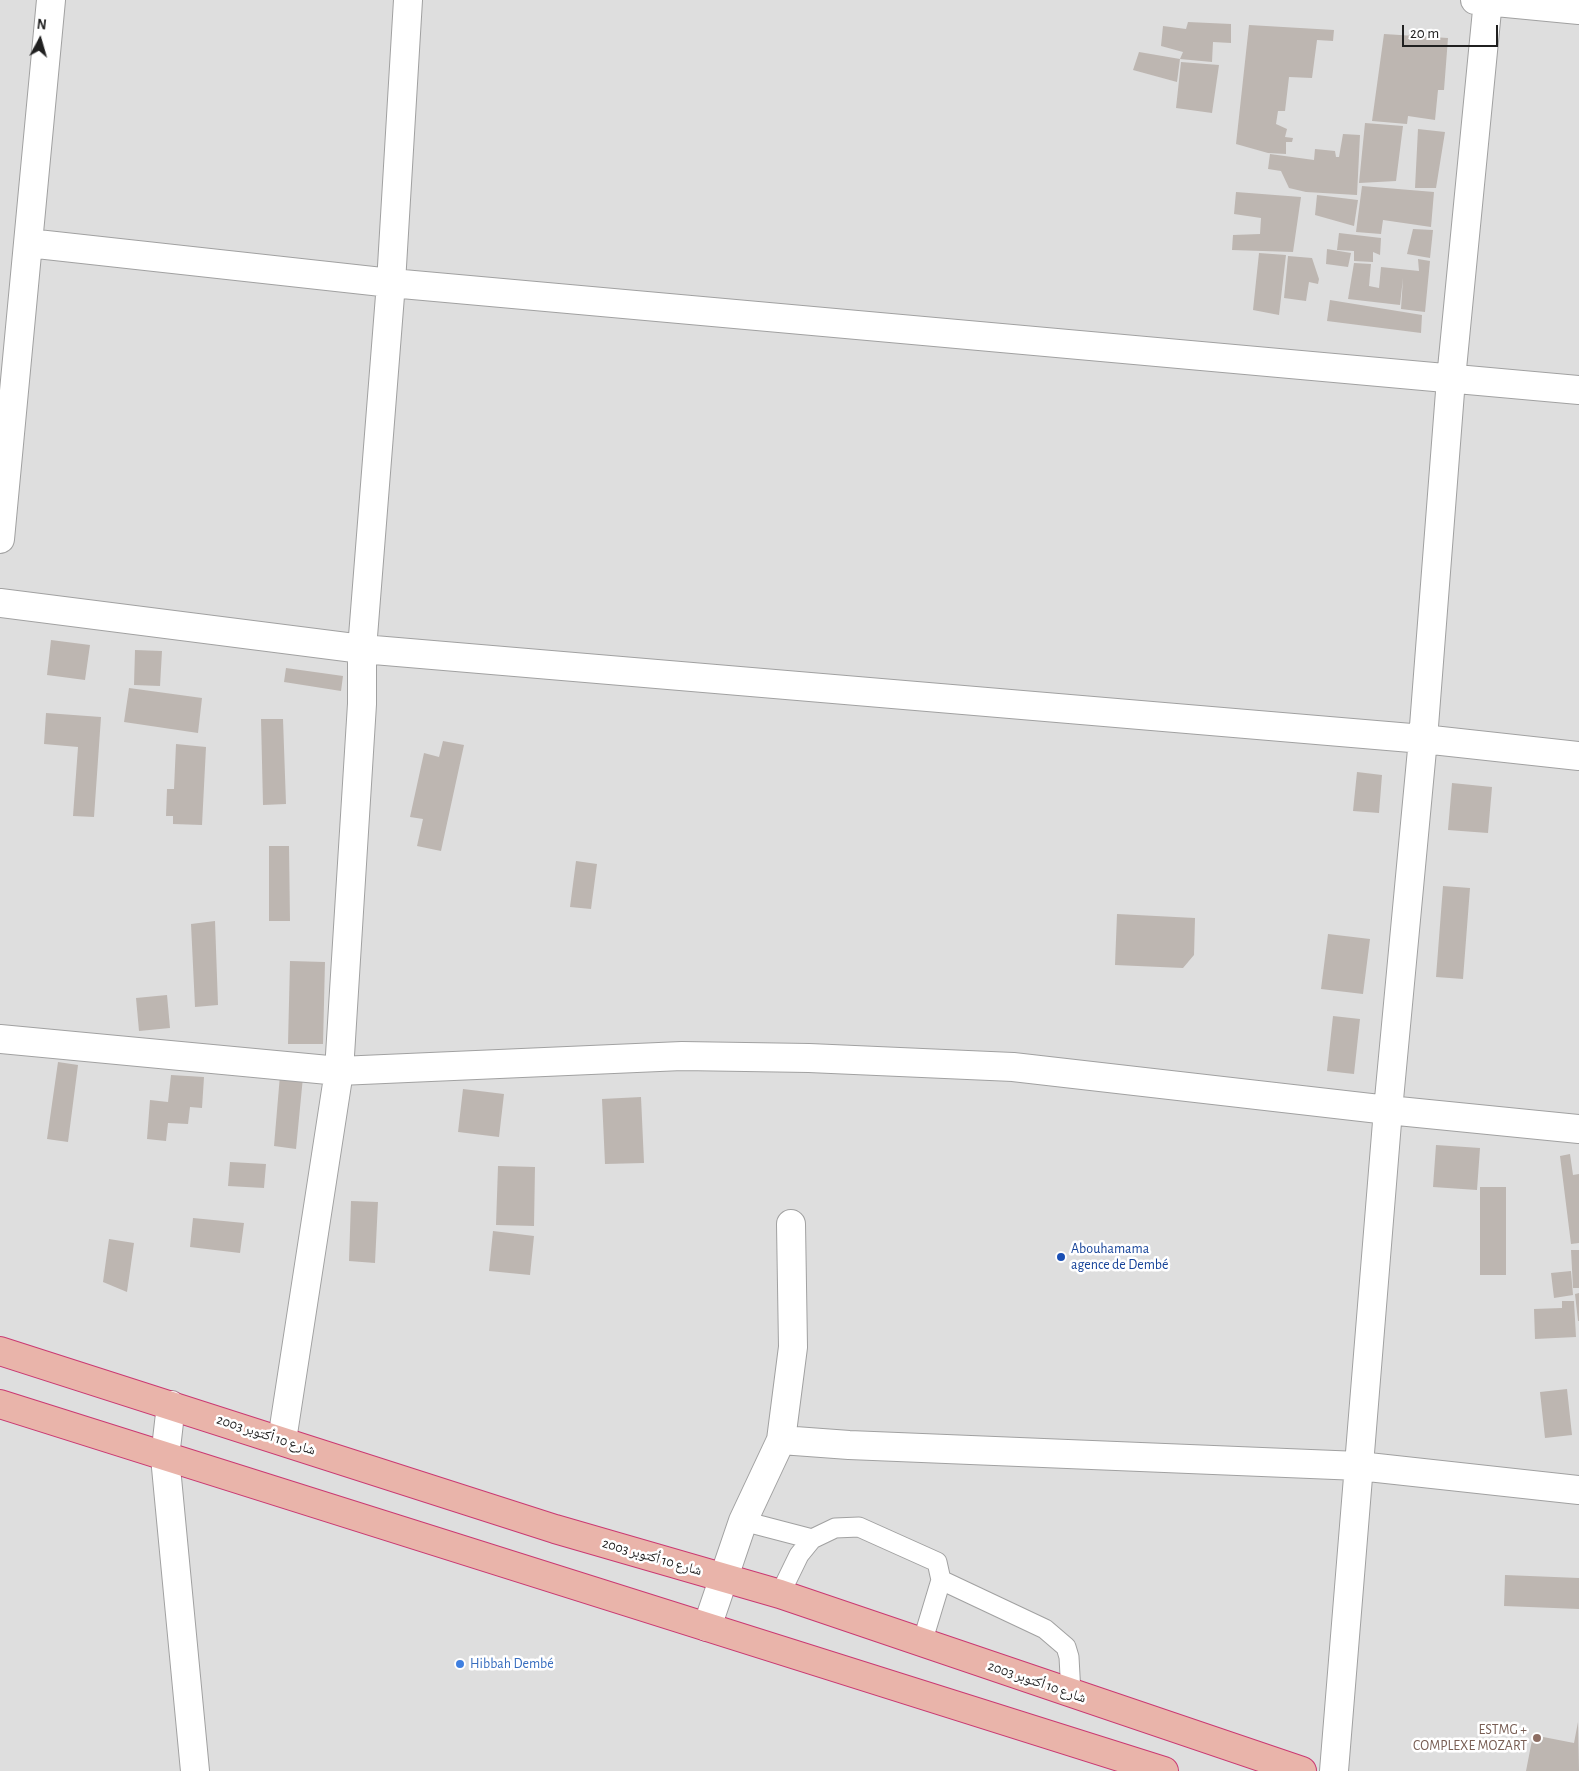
<!DOCTYPE html>
<meta charset="utf-8">
<style>
body{margin:0}
#map{position:relative;width:1579px;height:1771px;overflow:hidden;background:#f0ede8;font-family:"Alegreya Sans",sans-serif}
canvas{display:block}
.north{position:absolute;left:15px;top:15px;width:50px;height:50px;-webkit-text-stroke:4px #fff;paint-order:stroke;rotate:6deg;font-size:14px;font-weight:700;line-height:20px;text-align:center;color:#202020}
.north::after{content:'';display:block;margin:auto;width:18px;height:22px;background:#202020;clip-path:polygon(50% 0,100% 100%,50% 72%,0 100%)}
.scale{position:absolute;left:1402px;top:25px;width:96px;height:22px;box-sizing:border-box;border:2px solid #202020;border-top:0;padding-left:6px;font-size:15px;line-height:18px;white-space:nowrap;color:#202020;-webkit-text-stroke:4px #fff;paint-order:stroke}
</style>
<div id="map">
<canvas width="1579" height="1771"></canvas>
<div class="north">N</div>
<div class="scale">20 m</div>
</div>
<script>
const ctx = document.querySelector('canvas').getContext('2d');
ctx.lineJoin = 'round';
function fill(path, color) { ctx.fillStyle = color; ctx.fill(path, 'evenodd'); }
const shape = rows => new Path2D(rows.map(r => 'M' + r).join(''));
function trace(path, color, width, dash) { ctx.strokeStyle = color; ctx.lineWidth = width; ctx.lineCap = dash ? 'butt' : 'round'; ctx.setLineDash(dash || []); ctx.stroke(path); }
function label(font, color, halo, rows, align = 'center') {
  ctx.font = font + ' "Alegreya Sans","Noto Naskh Arabic",sans-serif'; ctx.lineWidth = 5; ctx.setLineDash([]); ctx.textBaseline = 'middle'; ctx.strokeStyle = halo; ctx.fillStyle = color; for (const [text, x, y, turn = 0] of rows) {
    ctx.save(); ctx.translate(x, y); ctx.rotate((+turn || 0) * Math.PI / 180); ctx.textAlign = isNaN(turn) ? turn : align; if (halo) ctx.strokeText(text, 0, 0); ctx.fillText(text, 0, 0); ctx.restore();
  }
}
fill(shape([
 [0,0,1579,0,1579,1771,0,1771]
]), '#dedede');
fill(shape([
 [1188,22,1231,24,1231,43,1213,42,1212,62,1180,59,1183,52,1161,46,1163,26,1186,29],
 [1249,25,1334,30,1333,41,1317,40,1312,78,1289,77,1285,111,1278,111,1276,124,1287,129,1285,137,1293,138,1292,142,1286,142,1286,154,1268,153,1236,144],
 [1384,34,1448,38,1444,90,1438,90,1435,120,1408,116,1407,124,1372,121],
 [1139,52,1180,59,1177,82,1133,70],
 [1181,62,1219,65,1212,113,1176,108],
 [1365,123,1403,126,1396,181,1359,183],
 [1418,129,1445,132,1436,188,1415,188],
 [1343,134,1360,135,1357,195,1306,192,1289,188,1281,171,1268,169,1270,154,1314,160,1315,149,1335,151,1336,157,1339,157],
 [1362,186,1434,192,1431,227,1383,220,1381,234,1356,232],
 [1236,192,1301,197,1293,252,1232,250,1233,235,1260,234,1261,218,1234,214],
 [1317,195,1358,200,1354,226,1315,215],
 [1413,229,1433,230,1430,258,1407,254],
 [1339,233,1381,238,1380,255,1373,252,1373,262,1354,261,1354,251,1337,250],
 [1327,249,1351,253,1348,267,1326,264],
 [1259,253,1286,255,1279,315,1253,310],
 [1288,256,1312,258,1319,279,1318,284,1309,282,1306,301,1284,298],
 [1418,259,1430,261,1425,312,1401,309,1403,278,1400,305,1348,299,1354,263,1371,264,1369,286,1379,288,1381,267,1419,271],
 [1330,300,1422,315,1421,333,1327,321],
 [51,640,90,645,85,680,47,675],
 [135,650,162,651,160,686,134,685],
 [286,668,343,676,341,691,284,682],
 [129,688,202,698,198,733,124,722],
 [46,713,101,717,94,817,73,816,78,747,44,744],
 [261,719,283,719,286,804,263,805],
 [443,741,464,745,441,851,417,846,423,819,410,817,424,753,439,757],
 [176,744,206,747,202,825,173,824,173,816,166,816,167,789,174,789],
 [1357,772,1382,775,1379,813,1353,811],
 [1452,783,1492,787,1488,833,1448,830],
 [269,846,289,846,290,921,269,921],
 [576,861,597,864,591,909,570,907],
 [1443,886,1470,888,1463,979,1436,977],
 [1117,914,1195,918,1194,955,1183,968,1115,965],
 [215,921,218,1005,195,1007,191,924],
 [1328,934,1370,939,1363,994,1321,989],
 [290,961,325,962,323,1044,288,1044],
 [167,995,170,1028,139,1031,136,998],
 [1333,1016,1360,1019,1354,1074,1327,1071],
 [58,1062,78,1065,68,1142,47,1139],
 [171,1075,204,1077,202,1108,190,1107,188,1124,168,1123,166,1141,147,1139,150,1100,168,1102],
 [280,1075,303,1077,296,1149,274,1146],
 [463,1089,504,1094,499,1137,458,1132],
 [641,1097,644,1163,605,1164,602,1099],
 [1436,1145,1480,1148,1477,1190,1433,1187],
 [1570,1154,1573,1175,1579,1174,1579,1243,1571,1244,1560,1156],
 [230,1162,266,1164,264,1188,228,1186],
 [498,1166,535,1167,534,1226,496,1225],
 [1480,1187,1506,1187,1506,1275,1480,1275],
 [351,1201,378,1202,375,1263,349,1261],
 [193,1218,244,1223,240,1253,190,1247],
 [493,1231,534,1236,530,1275,489,1271],
 [109,1239,134,1243,127,1292,103,1282],
 [1571,1250,1579,1250,1579,1288,1573,1288],
 [1571,1271,1573,1295,1554,1298,1551,1273],
 [1579,1293,1579,1321,1578,1321,1575,1294],
 [1562,1301,1574,1301,1576,1337,1535,1339,1534,1309,1562,1308],
 [1567,1389,1572,1435,1545,1438,1540,1392],
 [1505,1575,1579,1578,1579,1609,1504,1606],
 [1578,1722,1579,1771,1526,1771,1533,1735,1574,1743]
]), '#bdb6b1');
const service = shape([
 [743,1521,812,1539],
 [941,1580,1045,1629,1066,1647,1069,1657,1071,1694],
 [780,1594,799,1555,812,1539,835,1528,859,1527,937,1562,941,1580,922,1643]
]);
const minor = shape([
 [1475,0,1579,10],
 [28,243,391,283,1579,390],
 [0,539,51,0],
 [0,603,362,649,1423,739,1579,756],
 [0,1039,339,1071,682,1056,809,1058,1013,1067,1388,1110,1579,1129],
 [171,1405,165,1457,195,1771],
 [282,1440,339,1071,362,704,362,649,391,283,408,0],
 [781,1440,793,1347,791,1224],
 [707,1627,743,1521,781,1440,849,1445,1359,1466,1579,1490],
 [1334,1771,1388,1110,1423,739,1451,379,1488,0]
]);
const trunk = shape([
 [0,1351,555,1529,780,1594,1302,1771],
 [0,1404,1164,1771]
]);
trace(service, '#a1a1a1', 21);
trace(minor, '#a1a1a1', 30);
trace(trunk, '#ca3972', 30);
trace(service, '#fff', 19);
trace(minor, '#fff', 28);
trace(trunk, '#e9b4aa', 28);
for (const [x, y, r, color] of [
 [1061,1257,5,"#1a4fb4"],
 [460,1664,5,"#3f7fe0"],
 [1537,1738,5,"#8d6e63"]
]) { const dot = new Path2D(); dot.arc(x, y, r, 0, 2 * Math.PI); ctx.fillStyle = color; ctx.fill(dot); trace(dot, '#fff', 2); }
label('14px', '#164399', '#fff', [
 ["Abouhamama",1071,1249],
 ["agence de Dembé",1071,1265]
], 'left');
label('14px', '#202020', '#fff', [
 ["شارع 10 أكتوبر 2003",266,1435,18],
 ["شارع 10 أكتوبر 2003",652,1557,16],
 ["شارع 10 أكتوبر 2003",1037,1682,19]
]);
label('14px', '#366cbe', '#fff', [
 ["Hibbah Dembé",470,1664]
], 'left');
label('14px', '#785e54', '#fff', [
 ["ESTMG +",1527,1730],
 ["COMPLEXE MOZART",1527,1746]
], 'right');
</script>
